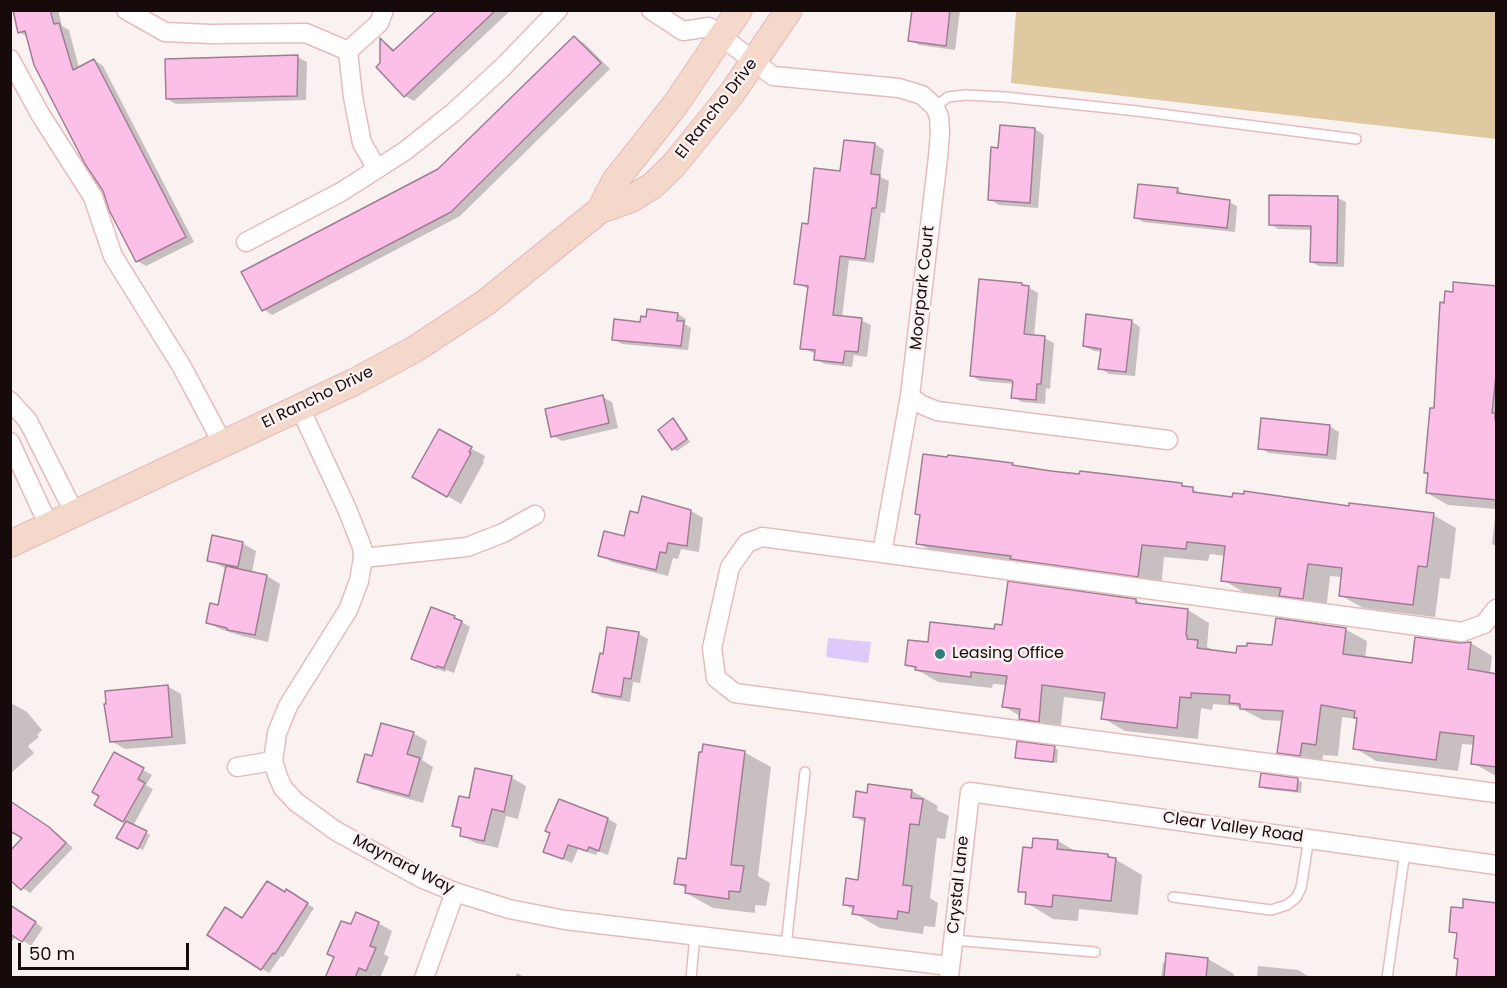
<!DOCTYPE html>
<style>
body{margin:0}
#map{position:relative;width:1507px;height:988px;overflow:hidden;background:#faf1f1;font-family:Poppins,sans-serif}
canvas{display:block}
.frame{position:absolute;inset:0;border:12px solid #170a0b;pointer-events:none}
.scale{position:absolute;left:18px;top:943px;width:171px;height:27px;box-sizing:border-box;border:3px solid #170a0b;border-top:0;padding-left:8px;font-size:18px;line-height:21px;white-space:nowrap;color:#170a0b;-webkit-text-stroke:4px #faf1f1;paint-order:stroke}
</style>
<div id="map">
<canvas width="1507" height="988"></canvas>
<div class="frame"></div>
<div class="scale">50 m</div>
</div>
<script>
const ctx = document.querySelector('canvas').getContext('2d');
ctx.lineJoin = 'round';
function fill(path, color) { ctx.fillStyle = color; ctx.fill(path, 'evenodd'); }
const shape = rows => new Path2D(rows.map(r => 'M' + r).join(''));
function trace(path, color, width, dash) { ctx.strokeStyle = color; ctx.lineWidth = width; ctx.lineCap = dash ? 'butt' : 'round'; ctx.setLineDash(dash || []); ctx.stroke(path); }
function label(font, color, halo, rows, align = 'center') {
  ctx.font = font + ' Poppins,sans-serif'; ctx.lineWidth = 5; ctx.setLineDash([]); ctx.textBaseline = 'middle'; ctx.strokeStyle = halo; ctx.fillStyle = color; for (const [text, x, y, turn = 0] of rows) {
    ctx.save(); ctx.translate(x, y); ctx.rotate((+turn || 0) * Math.PI / 180); ctx.textAlign = isNaN(turn) ? turn : align; if (halo) ctx.strokeText(text, 0, 0); ctx.fillText(text, 0, 0); ctx.restore();
  }
}
fill(shape([
 [1016,11,1496,11,1496,139,1011,83]
]), '#dec9a0');
fill(shape([
 [828,638,871,642,868,663,826,657]
]), '#decafa');
fill(shape([
 [14,10,58,10,62,26,69,30,79,68,94,60,103,66,194,242,146,266,137,261,28,37,19,32],
 [439,10,511,10,414,101,405,96,382,64,382,40,396,51],
 [914,10,960,10,955,50,919,45,910,40],
 [575,38,584,43,610,69,460,216,272,315,263,309,439,171],
 [297,57,307,62,306,100,176,104,167,99],
 [1035,129,1044,135,1038,208,999,205,989,199,999,150],
 [875,144,884,150,880,177,889,181,885,213,881,212,874,263,849,260,842,318,861,320,871,325,867,357,854,355,852,367,825,364,816,359,816,354,802,348,809,289,796,283,809,226,842,173],
 [1177,189,1185,195,1229,202,1237,206,1235,232,1143,222,1135,217],
 [1338,198,1346,202,1344,267,1319,266,1311,262,1312,230,1278,229,1270,224],
 [980,280,1022,284,1038,293,1034,337,1044,338,1054,343,1050,389,1046,388,1045,404,1022,402,1013,397,1015,384,980,381,971,375],
 [1496,287,1496,546,1492,544,1496,509,1448,505,1427,493,1429,474,1425,472,1435,409],
 [678,314,686,319,685,324,691,328,688,350,622,344,614,339,641,323],
 [1131,321,1140,327,1135,376,1109,374,1100,368,1102,352,1094,351,1084,346],
 [602,397,612,402,618,428,562,441,553,436],
 [673,420,677,423,690,442,677,451,673,449],
 [1329,426,1339,432,1336,460,1269,453,1260,448],
 [439,431,485,456,483,461,484,462,461,504,414,476],
 [1012,464,1018,468,1050,472,1181,484,1204,495,1433,515,1456,528,1450,579,1440,578,1435,617,1363,608,1340,595,1342,577,1330,576,1326,611,1304,608,1287,599,1245,593,1223,580,1225,556,1210,554,1208,561,1164,557,1161,589,940,556,918,543,921,516,917,513],
 [691,511,703,518,699,552,681,549,678,559,673,558,668,576,612,562,600,555,625,538,639,515],
 [242,543,256,551,252,573,267,576,280,584,268,642,242,636,220,629,207,622,219,606,227,569,209,560],
 [1136,600,1144,605,1188,610,1209,623,1207,647,1215,651,1237,654,1345,629,1367,641,1365,659,1413,665,1460,645,1471,643,1492,656,1490,674,1496,675,1496,776,1473,763,1475,745,1462,744,1458,771,1376,761,1355,748,1358,719,1342,717,1338,756,1323,755,1322,767,1300,765,1279,752,1283,721,1263,720,1236,706,1213,704,1212,710,1201,708,1198,739,1125,731,1103,718,1105,702,1064,697,1060,733,1043,731,1004,706,1007,685,993,684,992,688,938,682,907,664,929,643],
 [454,617,470,627,454,673,446,670,445,672,413,659],
 [639,634,648,639,640,683,633,682,630,702,602,697,593,692,604,655],
 [167,686,181,694,186,744,125,749,111,741],
 [13,704,27,712,42,730,37,735,39,737,28,746,34,753,10,774,10,707],
 [413,733,427,741,422,760,433,767,423,803,373,789,359,781,373,757],
 [1054,748,1058,750,1057,763,1021,759,1017,757],
 [744,752,771,767,758,876,770,883,766,906,755,905,755,913,713,908,686,893,687,889,676,883,687,861,703,754],
 [115,754,152,775,146,785,153,789,133,826,150,835,143,850,118,837,126,822,96,805],
 [476,770,512,778,526,786,518,819,506,816,498,848,476,843,461,835,462,830,454,825,470,799],
 [1298,780,1302,782,1301,793,1265,789,1261,786],
 [912,791,938,806,937,810,949,816,945,839,937,838,930,898,938,903,935,927,924,926,923,934,880,928,854,913,854,910,844,904,859,882,866,823,854,816,868,794],
 [23,811,57,833,73,848,30,893,10,878,24,838],
 [608,819,617,824,608,855,598,851,596,855,578,849,572,863,545,851],
 [1058,841,1077,852,1108,855,1142,875,1138,915,1079,909,1078,921,1053,919,1027,903,1028,895,1020,891,1033,850],
 [287,891,314,908,283,957,281,956,269,973,261,968,243,920],
 [10,910,21,912,43,928,31,946,16,936,10,944],
 [378,923,392,931,384,954,389,957,380,978,373,975,372,978,326,978],
 [1208,959,1234,974,1234,978,1161,978,1163,963],
 [1258,966,1298,970,1311,978,1257,978],
 [517,973,526,978,515,978]
]), '#0003');
const building = shape([
 [13,10,50,10,54,24,59,23,73,70,94,59,186,237,136,262,109,210,103,191,85,164,34,65,25,31,18,33,13,10],
 [437,10,496,10,404,97,376,67,380,63,380,38,393,51,437,10],
 [912,10,950,10,946,46,908,41,912,10],
 [574,36,601,63,451,212,262,311,241,272,438,169,574,36],
 [298,55,297,96,166,99,165,59,298,55],
 [1000,125,1035,128,1030,203,988,200,991,147,998,148,1000,125],
 [844,140,875,143,871,174,880,175,876,208,872,208,865,259,840,256,833,315,862,318,858,352,845,351,843,363,814,360,815,350,800,349,808,286,794,284,802,223,808,224,814,168,840,171,844,140],
 [1138,184,1178,188,1177,193,1230,200,1227,228,1134,218,1138,184],
 [1269,195,1338,196,1337,263,1310,262,1311,226,1269,225,1269,195],
 [979,279,1022,283,1022,285,1029,286,1024,334,1045,336,1041,384,1037,384,1036,400,1011,398,1013,382,1011,380,970,376,979,279],
 [1453,282,1497,286,1497,365,1492,413,1495,413,1495,420,1497,420,1497,500,1426,493,1428,473,1424,473,1430,408,1434,408,1440,302,1444,303,1445,291,1453,292,1453,282],
 [647,309,678,313,677,321,684,321,681,346,612,340,614,319,640,322,641,316,646,317,647,309],
 [1086,314,1132,320,1126,372,1098,369,1101,349,1083,346,1086,314],
 [603,395,609,423,551,437,545,409,603,395],
 [673,418,687,439,672,450,658,430,673,418],
 [1261,418,1330,425,1327,455,1258,449,1261,418],
 [439,429,472,447,469,452,471,453,447,497,412,477,439,429],
 [923,454,947,457,948,455,1013,463,1012,465,1051,471,1079,474,1080,471,1182,483,1182,486,1193,487,1193,492,1232,497,1233,493,1244,494,1244,491,1349,506,1349,503,1434,513,1427,567,1418,566,1413,605,1339,596,1342,568,1308,564,1303,599,1279,596,1281,588,1221,581,1225,546,1187,542,1186,549,1142,545,1138,577,1010,559,1011,556,916,544,920,515,915,514,923,454],
 [642,496,691,510,687,546,668,543,666,553,660,552,656,570,598,556,604,531,624,536,630,511,638,513,642,496],
 [212,535,243,542,238,567,207,561,212,535],
 [226,566,267,575,255,635,227,630,227,628,206,623,210,603,218,605,226,566],
 [1008,581,1136,599,1136,603,1188,609,1186,635,1187,635,1187,639,1198,640,1197,648,1236,653,1237,646,1247,646,1247,643,1272,645,1276,618,1346,628,1343,654,1412,663,1415,637,1460,643,1471,642,1468,669,1497,674,1497,767,1471,764,1474,736,1440,732,1436,760,1353,749,1357,718,1354,718,1355,711,1321,705,1316,745,1302,743,1300,756,1277,753,1283,711,1240,709,1240,704,1229,703,1230,695,1191,693,1191,698,1180,697,1177,728,1101,719,1105,693,1042,685,1039,722,1019,719,1020,709,1002,707,1007,676,971,672,971,677,915,670,916,667,905,665,908,640,928,642,930,622,994,629,995,624,1002,625,1008,581],
 [431,607,455,616,454,618,462,621,444,668,437,666,436,668,411,659,431,607],
 [607,627,639,632,631,679,624,678,621,697,592,692,600,653,603,654,607,627],
 [168,685,172,737,110,742,104,704,106,704,105,691,168,685],
 [381,723,414,732,407,754,420,758,409,796,357,782,365,754,372,756,381,723],
 [1017,741,1055,746,1053,762,1015,758,1017,741],
 [703,744,745,751,731,865,744,866,740,892,729,891,729,899,685,893,686,885,674,884,678,858,686,859,699,752,702,752,703,744],
 [114,752,144,768,138,779,145,783,123,822,94,805,99,796,92,792,114,752],
 [475,768,512,776,504,812,492,809,484,841,460,836,461,828,452,826,459,796,469,798,475,768],
 [1261,773,1298,778,1297,791,1259,787,1261,773],
 [868,784,912,790,911,798,923,799,919,825,910,824,903,885,912,886,909,913,898,911,897,919,852,914,854,906,843,905,846,878,858,880,865,818,853,817,856,791,867,793,868,784],
 [559,799,608,818,599,851,589,847,587,851,568,845,563,859,543,852,550,833,545,831,559,799],
 [10,801,49,827,66,843,21,890,10,880,10,851,22,838,10,831,10,801],
 [126,821,147,831,138,849,116,838,126,821],
 [1033,838,1058,840,1057,849,1108,854,1108,857,1116,858,1111,901,1053,895,1052,907,1025,904,1026,892,1018,892,1019,882,1023,847,1032,848,1033,838],
 [267,881,285,892,286,889,308,903,275,954,273,953,261,970,207,935,225,907,242,918,267,881],
 [1463,899,1497,903,1497,978,1456,978,1458,959,1454,958,1457,933,1449,932,1451,907,1463,908,1463,899],
 [10,905,36,922,22,942,10,934,10,905],
 [356,912,379,922,370,946,376,948,366,971,359,968,355,978,325,978,334,957,327,954,341,921,351,924,356,912],
 [1166,953,1208,958,1206,978,1164,978,1166,953]
]);
fill(building, '#fcbfe8');
trace(building, '#9e7e93', 1.5);
const service = shape([
 [935,107,948,97,966,95,1005,97,1137,111,1356,139],
 [1173,897,1271,910,1287,905,1296,898,1301,888,1309,838],
 [953,940,1095,952],
 [786,946,805,772],
 [691,978,695,935],
 [1387,978,1405,852]
]);
const minor = shape([
 [126,10,165,32,210,34,306,33,348,51],
 [651,10,683,31,709,27,773,76,899,88,922,95,935,107,939,117,940,133,938,157,910,396,920,404,937,411,1168,440],
 [348,51,353,97,362,143,377,169,405,151,454,112,503,67,558,10],
 [348,51,379,23,384,10],
 [10,59,40,114,93,197,113,256,182,367,223,444],
 [246,242,341,192,377,169],
 [910,396,882,553,762,537,747,543,730,567,712,648,716,678,735,693,1496,793],
 [10,401,28,421,75,514],
 [300,408,347,509,362,547,363,558,359,581,348,610,288,706,277,733,273,761,278,777,283,788,296,802,336,831,423,879,455,892,509,909,565,920,950,966],
 [10,442,49,526],
 [882,553,1462,632,1484,624,1496,609],
 [363,558,467,547,503,533,535,515],
 [237,767,273,761],
 [949,977,970,792,1496,865],
 [424,978,455,892]
]);
const secondary = shape([
 [600,210,631,199,652,186,673,166,732,93,789,10],
 [10,544,354,382,415,349,485,303,600,210,615,181,675,105,739,10]
]);
trace(service, '#e6bbbe', 12);
trace(minor, '#e6bbbe', 21);
trace(secondary, '#e6bbbe', 28);
trace(service, '#fff', 9);
trace(minor, '#fff', 18);
trace(secondary, '#f4d8c9', 26);
for (const [x, y, r, color] of [
 [940,654,6,"#327b7f"]
]) { const dot = new Path2D(); dot.arc(x, y, r, 0, 2 * Math.PI); ctx.fillStyle = color; ctx.fill(dot); trace(dot, '#faf1f1', 2); }
label('16px', '#170a0b', '#faf1f1', [
 ["El Rancho Drive",717,109,-52],
 ["Moorpark Court",923,288,-84],
 ["El Rancho Drive",318,398,-26],
 ["Clear Valley Road",1233,828,8],
 ["Maynard Way",403,865,27],
 ["Crystal Lane",959,885,-84]
]);
label('16px', '#170a0b', '#faf1f1', [
 ["Leasing Office",952,654]
], 'left');
</script>
